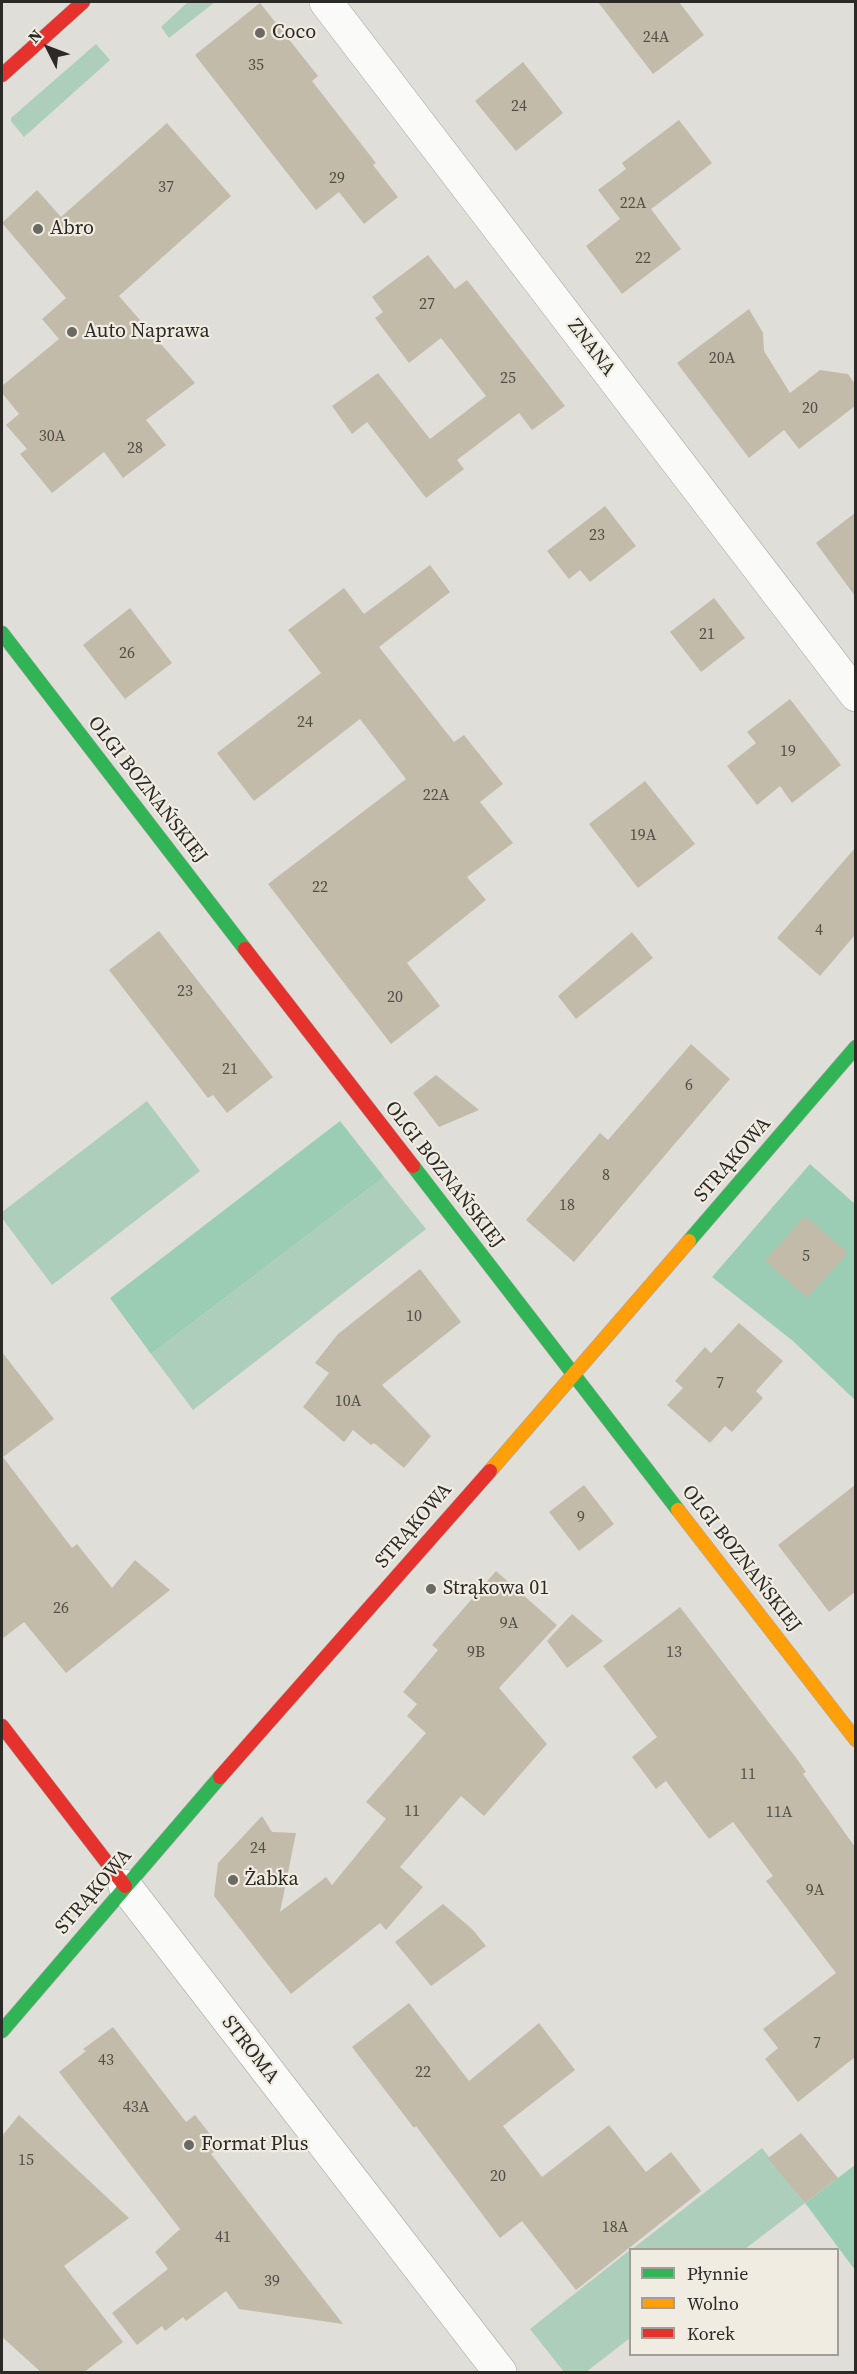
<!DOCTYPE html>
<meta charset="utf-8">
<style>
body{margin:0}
#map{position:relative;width:857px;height:2374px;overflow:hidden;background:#e0ded8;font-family:"Source Serif 4",serif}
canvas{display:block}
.frame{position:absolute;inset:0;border:3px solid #2b2a26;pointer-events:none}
.legend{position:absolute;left:629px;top:2248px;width:210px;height:108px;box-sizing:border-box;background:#f1ece2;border:2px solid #a29e97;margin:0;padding:8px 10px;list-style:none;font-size:18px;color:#2b2a26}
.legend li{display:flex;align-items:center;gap:12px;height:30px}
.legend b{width:30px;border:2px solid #a29e97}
.north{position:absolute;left:18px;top:18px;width:60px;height:60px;-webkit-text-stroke:4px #f1ece2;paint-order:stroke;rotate:312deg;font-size:16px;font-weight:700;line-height:24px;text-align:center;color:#2b2a26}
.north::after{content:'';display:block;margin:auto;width:21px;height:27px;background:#2b2a26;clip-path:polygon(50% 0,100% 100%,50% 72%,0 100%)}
</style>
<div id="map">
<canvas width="857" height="2374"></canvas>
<div class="frame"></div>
<ul class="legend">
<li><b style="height:8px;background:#30b455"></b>Płynnie</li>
<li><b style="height:8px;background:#ff9f0a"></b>Wolno</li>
<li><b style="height:8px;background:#e5322d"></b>Korek</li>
</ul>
<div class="north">N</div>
</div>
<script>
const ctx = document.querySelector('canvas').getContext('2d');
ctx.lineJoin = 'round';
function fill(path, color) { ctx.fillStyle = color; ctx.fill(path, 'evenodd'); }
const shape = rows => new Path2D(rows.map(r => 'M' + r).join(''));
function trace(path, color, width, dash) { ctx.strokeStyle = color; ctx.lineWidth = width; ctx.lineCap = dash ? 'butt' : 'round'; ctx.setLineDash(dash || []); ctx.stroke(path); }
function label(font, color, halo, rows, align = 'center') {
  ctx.font = font + ' "Source Serif 4",serif'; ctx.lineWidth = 4.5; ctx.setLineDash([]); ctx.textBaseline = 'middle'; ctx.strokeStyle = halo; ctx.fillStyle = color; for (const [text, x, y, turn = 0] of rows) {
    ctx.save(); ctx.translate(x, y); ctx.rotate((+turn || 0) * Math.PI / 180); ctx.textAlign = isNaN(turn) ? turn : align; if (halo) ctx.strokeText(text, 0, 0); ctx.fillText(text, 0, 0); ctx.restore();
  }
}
fill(shape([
 [188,2,215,2,169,38,161,27],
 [96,44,110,60,24,137,11,121,11,118],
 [147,1101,200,1171,52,1285,2,1218,2,1212],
 [384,1177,426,1229,193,1410,151,1354],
 [762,2148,805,2203,745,2249,631,2250],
 [630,2250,630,2338,586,2372,564,2372,530,2329]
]), '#acceba');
fill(shape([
 [340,1121,384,1177,151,1354,110,1298],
 [810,1164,855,1204,855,1400,793,1341,712,1277],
 [855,2165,855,2270,805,2203]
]), '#9bcdb4');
fill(shape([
 [598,2,679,2,704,35,653,74],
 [260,3,318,76,312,81,376,163,373,165,398,197,364,224,339,192,316,210,195,55],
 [523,62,563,113,516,151,475,101],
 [679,120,712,163,651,209,681,249,622,294,586,246,620,219,598,190,626,169,622,163],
 [167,123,231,196,119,296,195,383,146,420,166,445,123,478,104,452,52,493,20,454,27,449,6,425,19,414,2,393,2,386,59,339,42,319,66,298,2,223,37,190,61,217],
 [428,255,455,289,467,280,565,406,532,430,519,413,457,460,464,469,426,498,367,422,352,434,332,406,378,373,430,439,486,396,441,338,409,363,375,318,383,312,372,297],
 [749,309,763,333,764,351,790,393,820,370,848,374,855,384,855,406,799,449,784,430,749,458,677,363],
 [605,506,636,546,590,582,580,570,569,579,547,551],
 [855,513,855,596,816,543],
 [430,565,450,592,379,647,454,742,464,735,503,784,480,802,513,843,467,877,486,900,407,963,440,1006,391,1044,268,884,406,779,360,719,254,801,217,753,321,673,288,630,344,588,364,614],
 [714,598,745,638,701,672,670,632],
 [130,608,172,663,125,699,83,645],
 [790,699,841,765,792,803,780,786,757,805,727,766,756,743,747,732],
 [645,781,695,844,638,888,589,824],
 [855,848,855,935,820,976,777,938],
 [159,931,273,1077,227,1113,213,1095,208,1098,109,970],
 [632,932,653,958,576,1019,558,996],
 [691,1044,730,1079,574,1262,526,1220,600,1133,608,1140],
 [436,1075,479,1110,439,1127,413,1093],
 [805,1216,848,1253,807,1298,765,1261],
 [420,1269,461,1322,382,1385,431,1436,404,1468,374,1443,371,1445,353,1430,344,1442,303,1407,329,1373,315,1363,338,1334],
 [739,1323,783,1361,756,1391,763,1398,732,1432,725,1426,710,1443,667,1405,683,1388,675,1381,705,1347,711,1353],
 [2,1352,54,1419,3,1457,72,1548,77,1544,112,1588,135,1560,170,1590,66,1673,24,1622,2,1639],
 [584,1485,614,1524,579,1551,549,1512],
 [855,1485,855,1592,829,1612,778,1545],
 [496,1571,557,1625,499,1688,547,1744,484,1816,461,1796,400,1867,423,1887,386,1930,380,1923,291,1994,214,1896,218,1863,262,1816,272,1832,296,1833,280,1912,326,1877,332,1885,386,1819,366,1802,426,1733,407,1716,417,1704,403,1692,438,1650,432,1645],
 [680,1607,797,1759,806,1772,803,1774,855,1847,855,2057,798,2102,765,2059,778,2048,763,2029,836,1973,766,1881,773,1876,733,1822,709,1839,666,1781,656,1789,632,1757,657,1737,603,1666],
 [572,1614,603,1641,567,1668,547,1641],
 [443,1904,473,1930,486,1946,431,1986,395,1942],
 [409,2003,469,2081,539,2023,575,2070,503,2126,542,2177,609,2125,646,2172,671,2152,701,2191,576,2290,522,2221,500,2238,416,2126,414,2128,352,2047],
 [113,2027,186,2122,195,2115,220,2147,211,2154,343,2324,239,2309,226,2291,186,2321,183,2317,165,2331,162,2326,137,2345,112,2313,168,2269,155,2252,180,2229,59,2072,86,2051,83,2049],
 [19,2115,129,2218,64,2266,123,2342,83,2373,42,2373,2,2337,2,2136],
 [801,2133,838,2178,805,2203,768,2158]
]), '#c3bba9');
const street = shape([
 [326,2,856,695],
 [125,1886,500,2372]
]);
const fast = shape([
 [2,633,245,949],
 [413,1166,678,1510],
 [689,1241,856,1047],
 [2,2031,220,1777]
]);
const slow = shape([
 [490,1471,689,1241],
 [678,1510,856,1740]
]);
const jam = shape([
 [2,75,83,2],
 [245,949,413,1166],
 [2,1726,125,1886],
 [220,1777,490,1471]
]);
trace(street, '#a6a4a0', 34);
trace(fast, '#a6a4a0', 15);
trace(slow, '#a6a4a0', 15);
trace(jam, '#a6a4a0', 15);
trace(street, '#fafaf9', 33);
trace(fast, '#30b455', 14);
trace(slow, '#ff9f0a', 14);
trace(jam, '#e5322d', 14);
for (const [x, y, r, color] of [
 [260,33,6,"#6a6964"],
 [38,229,6,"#6a6964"],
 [72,332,6,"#6a6964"],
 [431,1589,6,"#6a6964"],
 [233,1880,6,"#6a6964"],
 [189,2145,6,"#6a6964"]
]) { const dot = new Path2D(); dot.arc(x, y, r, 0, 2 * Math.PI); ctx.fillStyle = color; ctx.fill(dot); trace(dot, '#f1ece2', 2); }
label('16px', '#514e47', null, [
 ["24A",656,38],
 ["35",256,66],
 ["24",519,107],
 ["29",337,179],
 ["37",166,188],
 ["22A",633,204],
 ["22",643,259],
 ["27",427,305],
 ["20A",722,359],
 ["25",508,379],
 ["20",810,409],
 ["30A",52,437],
 ["28",135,449],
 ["23",597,536],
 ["21",707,635],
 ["26",127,654],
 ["24",305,723],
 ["19",788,752],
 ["22A",436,796],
 ["19A",643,836],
 ["22",320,888],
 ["4",819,931],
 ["23",185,992],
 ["20",395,998],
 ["21",230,1070],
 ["6",689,1086],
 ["8",606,1176],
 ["18",567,1206],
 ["5",806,1257],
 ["10",414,1317],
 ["7",720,1384],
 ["10A",348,1402],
 ["9",581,1518],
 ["26",61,1609],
 ["9A",509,1624],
 ["9B",476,1653],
 ["13",674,1653],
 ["11",748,1775],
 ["11",412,1812],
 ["11A",779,1813],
 ["24",258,1849],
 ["9A",815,1891],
 ["7",817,2044],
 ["43",106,2061],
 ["22",423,2073],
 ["43A",136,2108],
 ["15",26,2161],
 ["20",498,2177],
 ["18A",615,2228],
 ["41",223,2238],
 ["39",272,2282]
]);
label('20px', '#2b2a26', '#f1ece2', [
 ["Coco",272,33],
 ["Abro",50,229],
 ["Auto Naprawa",84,332],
 ["Strąkowa 01",443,1589],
 ["Żabka",245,1880],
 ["Format Plus",201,2145]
], 'left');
label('20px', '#2b2a26', '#f1ece2', [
 ["ZNANA",591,348,53],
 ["OLGI BOZNAŃSKIEJ",147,790,52],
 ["STRĄKOWA",733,1160,-49],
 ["OLGI BOZNAŃSKIEJ",444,1175,52],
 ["STRĄKOWA",414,1526,-49],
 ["OLGI BOZNAŃSKIEJ",741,1559,52],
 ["STRĄKOWA",94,1892,-49],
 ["STROMA",250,2050,52]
]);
</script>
